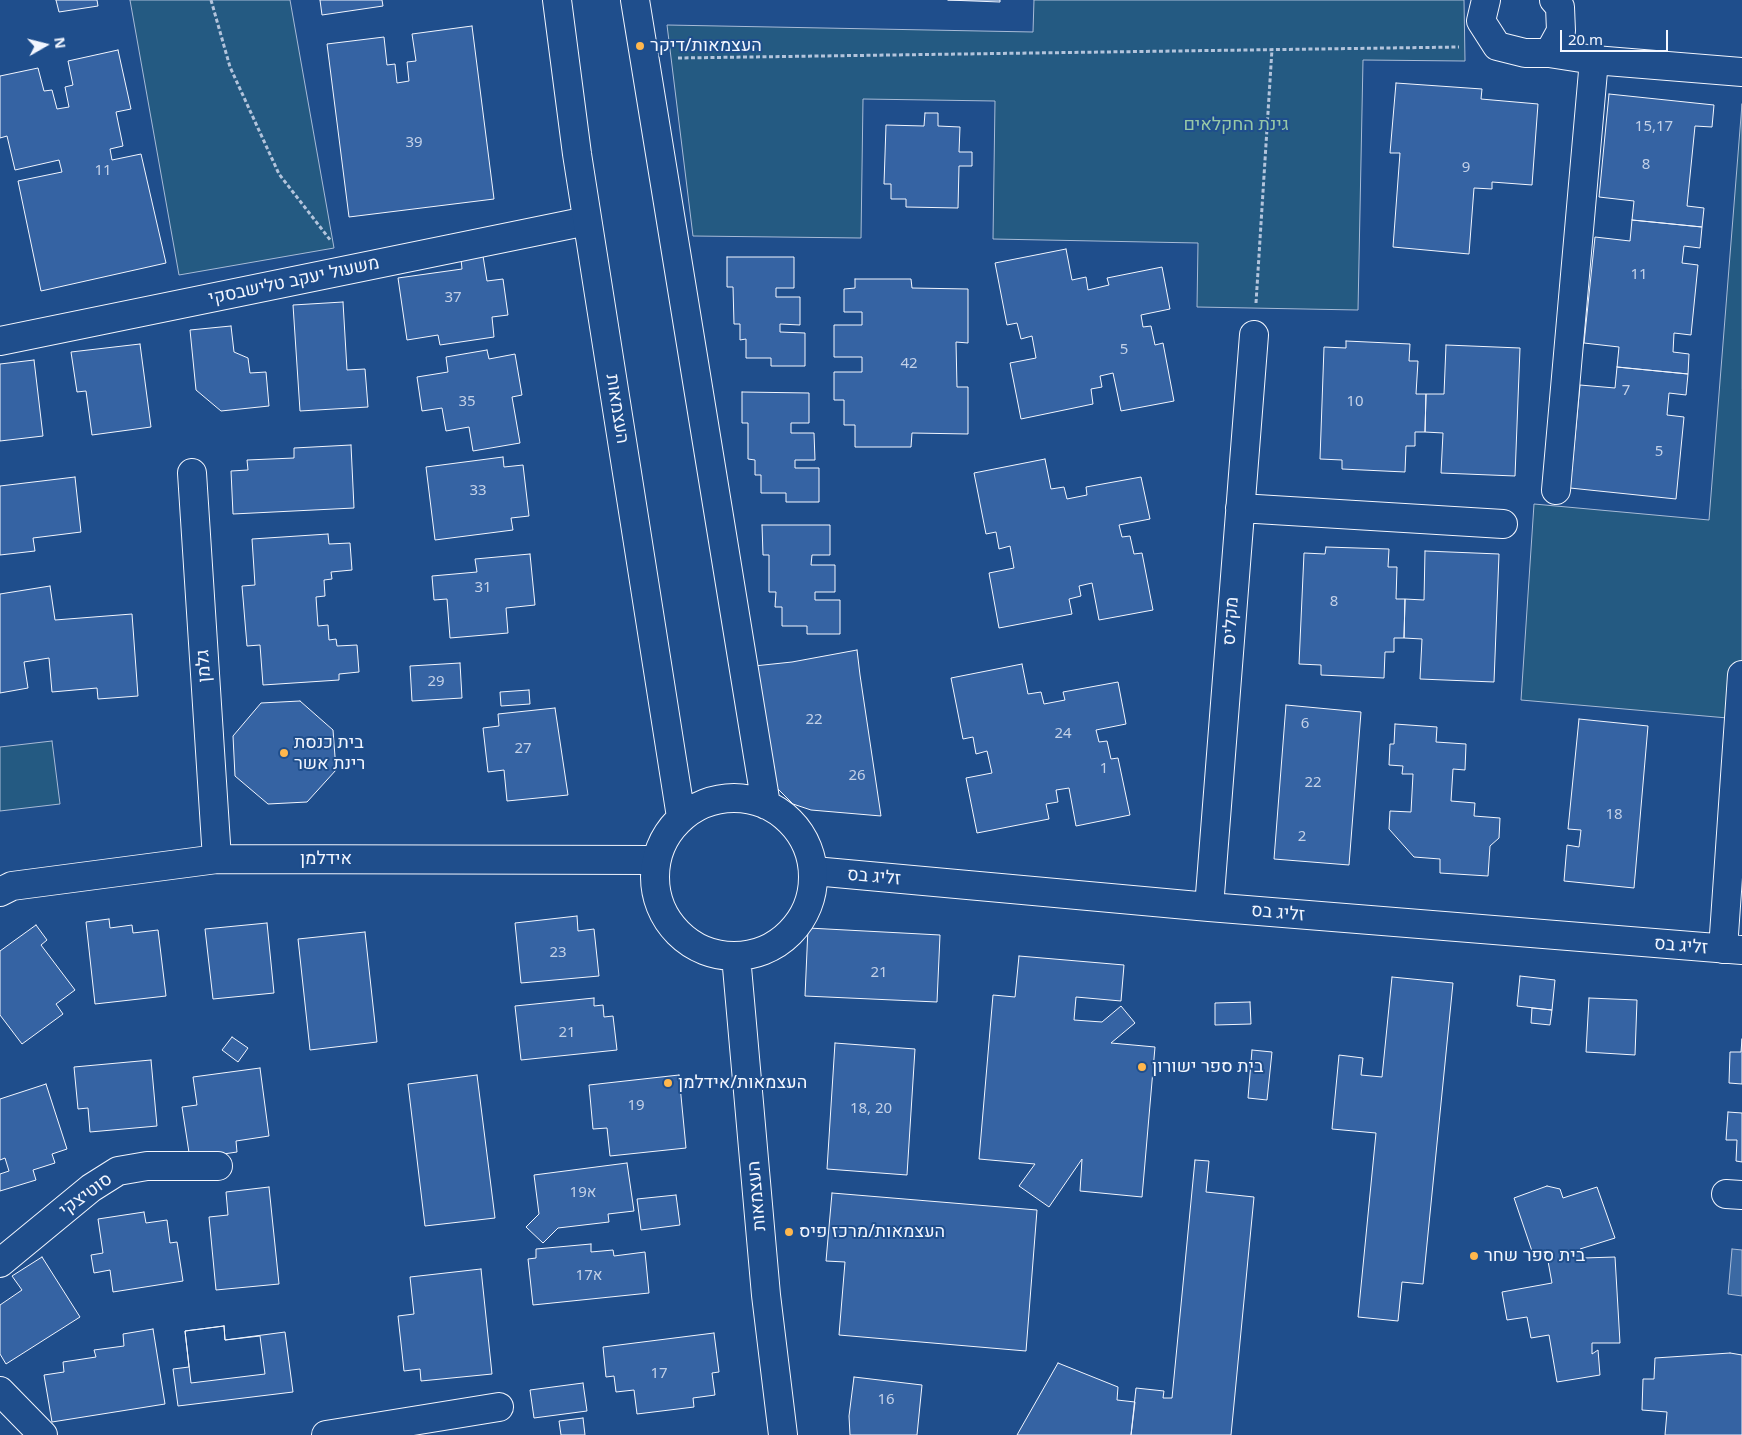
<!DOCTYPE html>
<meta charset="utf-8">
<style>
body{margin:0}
#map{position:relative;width:1742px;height:1435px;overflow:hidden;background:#1f4e8c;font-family:"Noto Sans",sans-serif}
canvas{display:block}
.north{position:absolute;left:20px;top:20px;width:50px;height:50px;-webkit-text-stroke:4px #1f4e8c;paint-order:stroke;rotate:82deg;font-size:14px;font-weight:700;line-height:20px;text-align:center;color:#f2f6ff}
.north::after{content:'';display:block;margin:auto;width:18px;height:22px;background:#f2f6ff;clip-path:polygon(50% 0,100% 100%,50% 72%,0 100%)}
.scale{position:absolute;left:1560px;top:30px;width:108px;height:22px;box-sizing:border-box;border:2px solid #f2f6ff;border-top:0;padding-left:6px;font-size:15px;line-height:18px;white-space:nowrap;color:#f2f6ff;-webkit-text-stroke:4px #1f4e8c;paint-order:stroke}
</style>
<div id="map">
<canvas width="1742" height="1435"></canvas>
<div class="north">N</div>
<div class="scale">20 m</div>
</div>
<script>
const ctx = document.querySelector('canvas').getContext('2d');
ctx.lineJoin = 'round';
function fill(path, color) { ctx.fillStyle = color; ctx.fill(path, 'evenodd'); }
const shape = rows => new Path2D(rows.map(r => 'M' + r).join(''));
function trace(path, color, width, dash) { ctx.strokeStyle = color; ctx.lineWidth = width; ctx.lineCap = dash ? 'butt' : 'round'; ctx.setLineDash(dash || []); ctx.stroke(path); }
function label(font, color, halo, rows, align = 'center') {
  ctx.font = font + ' "Noto Sans",Heebo,sans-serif'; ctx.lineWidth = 4; ctx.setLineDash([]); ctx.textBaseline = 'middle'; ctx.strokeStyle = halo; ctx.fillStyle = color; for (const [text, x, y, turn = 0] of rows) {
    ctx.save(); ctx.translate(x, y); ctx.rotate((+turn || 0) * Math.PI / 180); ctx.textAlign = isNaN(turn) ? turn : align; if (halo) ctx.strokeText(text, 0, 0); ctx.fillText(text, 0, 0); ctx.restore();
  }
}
const green = shape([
 [130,0,290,0,334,248,179,275,130,0],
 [1034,0,1464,0,1465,61,1363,60,1358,310,1197,307,1198,243,993,239,995,101,863,99,861,238,693,236,667,25,1033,32,1034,0],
 [1742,104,1742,675,1739,719,1521,700,1534,504,1709,520,1742,104],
 [52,741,60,804,0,811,0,747,52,741]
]);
fill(green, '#245a82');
trace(green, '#a8bbd7', 1);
const water = shape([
 [1732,1249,1742,1250,1742,1296,1728,1294,1732,1249]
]);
fill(water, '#3b69a3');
trace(water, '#a8bbd7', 1);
const building = shape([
 [56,0,97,0,98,6,59,12,56,0],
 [320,0,382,0,383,6,322,15,320,0],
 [948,0,1000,0,1000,2,948,0],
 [472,26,494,199,349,217,327,44,384,37,387,65,395,64,397,83,409,81,407,62,416,61,412,34,472,26],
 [118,50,131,109,116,112,123,146,110,149,112,160,141,154,166,263,41,291,18,181,62,172,59,160,15,170,7,136,0,138,0,76,38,68,44,91,52,90,57,109,69,107,65,87,73,85,68,61,118,50],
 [1396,83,1482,89,1481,99,1538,104,1532,185,1492,182,1492,189,1474,188,1469,254,1393,247,1400,153,1390,153,1396,83],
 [1609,94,1714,105,1712,127,1695,126,1687,206,1704,208,1702,227,1632,220,1634,201,1599,197,1609,94],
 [925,113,938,113,938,126,960,127,959,152,972,152,972,166,959,166,958,208,906,207,906,199,891,199,891,184,884,184,886,125,924,126,925,113],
 [1632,220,1702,227,1700,248,1684,246,1682,263,1698,265,1691,335,1674,333,1673,352,1689,354,1688,374,1617,367,1619,347,1584,343,1595,237,1630,241,1632,220],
 [1066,249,1072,280,1086,277,1088,290,1109,285,1107,278,1162,267,1170,309,1141,315,1143,327,1151,326,1155,345,1163,343,1174,401,1121,411,1113,373,1100,376,1102,387,1091,389,1093,404,1021,419,1010,363,1036,358,1032,336,1021,339,1017,323,1007,325,995,263,1066,249],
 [483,256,487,281,503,279,508,315,492,317,494,337,440,345,438,335,407,340,398,278,462,269,461,259,483,256],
 [727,257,794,257,794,288,776,288,776,297,800,297,800,325,780,324,780,332,805,333,805,366,771,366,771,358,746,358,746,339,740,340,740,324,734,324,733,287,727,287,727,257],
 [855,279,911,279,912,288,968,289,968,343,956,342,957,387,968,387,968,434,912,433,911,447,855,447,855,425,844,425,844,400,834,400,834,372,862,372,862,357,834,357,834,325,862,325,862,312,844,312,844,289,855,288,855,279],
 [343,302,347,370,365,369,368,407,300,411,293,305,343,302],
 [231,326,234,352,248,358,250,373,266,372,269,406,221,411,196,390,190,330,231,326],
 [1346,341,1410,344,1409,361,1418,361,1416,394,1426,394,1425,432,1415,432,1415,446,1406,446,1405,472,1342,469,1342,460,1320,459,1324,347,1346,348,1346,341],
 [140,344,151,427,92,435,86,391,77,392,71,352,140,344],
 [1446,345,1520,348,1515,476,1441,473,1443,433,1425,432,1426,394,1444,394,1446,345],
 [487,350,489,359,515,354,522,395,512,397,520,443,473,451,469,427,446,431,442,408,422,411,417,377,448,372,446,357,487,350],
 [34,360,43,436,0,441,0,364,34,360],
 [1617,367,1688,374,1686,395,1669,393,1667,415,1684,417,1676,499,1570,488,1580,385,1615,388,1617,367],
 [742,392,809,393,809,423,791,423,791,433,814,433,815,460,795,460,795,468,819,468,819,502,786,502,786,493,761,493,761,475,755,475,755,460,748,459,748,423,742,423,742,392],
 [351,445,354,508,233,514,231,471,248,470,247,460,294,458,294,448,351,445],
 [503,457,504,467,523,465,529,516,511,518,513,530,435,540,426,467,503,457],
 [1045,459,1051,489,1064,487,1067,499,1087,495,1086,487,1141,477,1150,519,1119,525,1122,537,1130,536,1134,554,1142,553,1153,610,1099,620,1092,583,1079,586,1081,596,1069,599,1072,614,999,628,989,573,1014,568,1010,546,999,549,996,532,986,534,974,473,1045,459],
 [75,477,81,532,33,538,35,551,0,555,0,486,75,477],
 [762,525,830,525,830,555,812,555,811,565,835,565,835,592,815,592,815,600,840,600,840,634,807,634,807,626,782,626,782,607,775,607,776,592,769,592,769,555,763,555,762,525],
 [328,534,329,544,350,543,352,570,331,572,332,579,324,580,325,596,316,597,318,626,328,625,329,640,336,639,337,646,357,645,359,672,339,674,339,680,263,685,260,645,247,646,242,586,255,585,252,539,328,534],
 [1326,547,1389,549,1388,567,1397,567,1396,599,1405,599,1404,638,1394,638,1394,652,1385,652,1384,678,1321,675,1321,665,1299,664,1304,553,1325,554,1326,547],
 [1425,551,1499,554,1494,682,1420,679,1422,639,1404,638,1405,599,1424,600,1425,551],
 [530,554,535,605,506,608,508,633,450,638,447,599,434,600,432,576,477,572,475,559,530,554],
 [50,586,55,620,132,614,138,696,98,699,97,688,52,692,49,658,24,662,28,688,0,693,0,594,50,586],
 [857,650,860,675,881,816,811,810,793,804,771,782,754,666,792,662,857,650],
 [460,663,462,698,412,701,410,666,460,663],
 [1022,664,1028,694,1041,692,1044,704,1065,700,1063,692,1118,682,1126,724,1096,730,1099,742,1107,741,1111,759,1118,758,1130,815,1076,826,1069,788,1056,790,1058,802,1046,804,1049,819,977,833,966,778,992,773,987,751,976,754,973,737,963,739,951,678,1022,664],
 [529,690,530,704,501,706,500,692,529,690],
 [300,701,333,730,336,770,307,802,268,804,235,776,233,736,261,703,300,701],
 [1286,705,1361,712,1349,865,1274,859,1286,705],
 [555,708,568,795,507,801,504,770,488,772,483,728,499,726,498,714,555,708],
 [1579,719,1648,726,1634,888,1564,881,1567,845,1579,847,1581,830,1568,829,1579,719],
 [1395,724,1437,727,1436,742,1466,744,1465,770,1453,769,1451,801,1475,803,1474,816,1500,818,1499,838,1490,846,1488,876,1440,873,1440,859,1414,857,1389,829,1390,811,1411,812,1413,774,1402,774,1403,766,1389,765,1390,744,1394,744,1395,724],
 [577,916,578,931,594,929,599,976,521,983,515,923,577,916],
 [109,919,110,928,132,925,133,933,158,930,166,996,95,1004,86,922,109,919],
 [267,923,274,993,213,999,205,929,267,923],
 [36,925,47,940,41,945,75,990,56,1004,63,1014,22,1044,0,1015,0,951,36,925],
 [808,928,940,935,937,1002,805,996,808,928],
 [365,932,377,1042,310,1050,298,939,365,932],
 [1019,956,1124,965,1121,1001,1076,997,1074,1020,1102,1022,1121,1006,1135,1023,1111,1043,1155,1047,1142,1197,1080,1191,1082,1159,1049,1207,1019,1186,1035,1164,979,1159,993,995,1015,997,1019,956],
 [1520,976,1555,980,1552,1010,1517,1006,1520,976],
 [1392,977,1453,983,1423,1284,1402,1282,1398,1321,1358,1317,1376,1133,1332,1129,1339,1055,1363,1058,1361,1075,1382,1077,1392,977],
 [594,998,594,1006,603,1005,604,1017,613,1016,617,1050,521,1060,515,1006,594,998],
 [1589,998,1637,1000,1635,1055,1586,1052,1589,998],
 [1250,1002,1251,1024,1215,1025,1215,1003,1250,1002],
 [1532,1008,1552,1010,1550,1025,1531,1023,1532,1008],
 [232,1037,248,1048,238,1062,222,1050,232,1037],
 [1742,1039,1742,1084,1729,1083,1730,1052,1741,1052,1742,1039],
 [835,1043,915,1049,907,1175,827,1169,835,1043],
 [1252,1050,1272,1052,1267,1100,1248,1098,1252,1050],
 [151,1060,157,1126,90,1132,88,1108,78,1109,74,1067,151,1060],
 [260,1068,269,1136,236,1141,237,1152,190,1159,182,1107,197,1105,193,1077,260,1068],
 [477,1075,495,1218,425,1226,408,1084,477,1075],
 [679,1075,686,1148,610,1156,607,1128,593,1129,589,1085,679,1075],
 [46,1084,67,1149,52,1154,55,1163,33,1170,36,1180,0,1191,0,1174,9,1171,5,1158,0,1160,0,1099,46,1084],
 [1728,1112,1742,1113,1742,1162,1736,1161,1737,1140,1726,1140,1728,1112],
 [1195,1160,1209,1161,1206,1192,1254,1197,1231,1435,1131,1435,1136,1388,1164,1391,1163,1398,1172,1398,1195,1160],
 [627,1163,634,1211,608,1214,609,1222,558,1228,543,1243,526,1227,539,1214,534,1175,627,1163],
 [1547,1186,1560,1189,1563,1198,1597,1187,1615,1238,1580,1249,1583,1258,1615,1257,1620,1343,1592,1343,1592,1354,1598,1350,1600,1375,1557,1382,1549,1335,1531,1338,1527,1317,1507,1320,1502,1292,1552,1283,1546,1250,1533,1254,1514,1198,1547,1186],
 [269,1187,279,1284,216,1290,209,1217,228,1215,226,1192,269,1187],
 [832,1193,1037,1210,1026,1351,839,1335,845,1262,826,1261,832,1193],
 [676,1195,680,1225,641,1230,637,1199,676,1195],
 [144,1212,146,1223,167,1220,170,1243,177,1242,183,1281,113,1292,110,1270,94,1273,91,1255,103,1253,98,1219,144,1212],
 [591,1244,591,1252,613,1250,614,1256,645,1252,649,1293,533,1305,528,1259,536,1258,536,1249,591,1244],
 [42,1257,80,1317,6,1364,0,1354,0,1305,22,1290,12,1276,42,1257],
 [481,1269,492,1374,421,1381,420,1369,404,1371,398,1316,414,1314,410,1277,481,1269],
 [224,1326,225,1340,285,1332,293,1392,178,1406,173,1369,189,1367,185,1331,224,1326],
 [224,1326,225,1340,260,1336,265,1374,191,1383,185,1331,224,1326],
 [153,1329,165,1404,52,1422,44,1375,64,1372,63,1362,96,1357,94,1350,124,1346,123,1334,153,1329],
 [714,1333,719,1372,712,1373,715,1395,693,1398,694,1407,637,1414,634,1390,616,1392,614,1376,606,1377,603,1347,714,1333],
 [1730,1353,1742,1355,1742,1435,1665,1435,1667,1412,1642,1410,1643,1379,1654,1379,1655,1358,1730,1353],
 [1058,1363,1118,1387,1117,1400,1135,1402,1131,1435,1017,1435,1058,1363],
 [854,1377,922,1385,917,1435,850,1435,849,1416,854,1377],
 [583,1383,587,1411,534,1418,530,1390,583,1383],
 [583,1418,585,1435,561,1435,559,1421,583,1418]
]);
fill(building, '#3563a3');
trace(building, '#f2f6ff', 1);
const minor = shape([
 [1486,0,1481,21,1497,46,1525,53,1549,53,1594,60,1742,72],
 [1549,53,1561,31,1560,7,1554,0],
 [0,341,587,221],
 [192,473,217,859],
 [1556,490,1594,60],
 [1240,508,1503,524],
 [814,871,1209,907,1742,950],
 [0,892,12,886,217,859,656,860],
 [1209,907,1254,335],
 [1723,949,1742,675],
 [1726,1194,1742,1195],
 [0,1263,91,1188,118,1171,147,1166,218,1166],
 [0,1391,43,1435],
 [326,1435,499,1407]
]);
const major = shape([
 [557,0,577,154,681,817],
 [635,0,766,805],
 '655 877a79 79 0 1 1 158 0a79 79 0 1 1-158 0Z',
 [736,956,766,1295,783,1435]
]);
trace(minor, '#f2f6ff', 30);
trace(major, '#f2f6ff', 30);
trace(shape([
 [211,0,230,67,279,174,331,241],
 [678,58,1459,47],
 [1256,303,1272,49]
]), '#b3c4dc', 3, [4, 2.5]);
trace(minor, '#1f4e8c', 28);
trace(major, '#1f4e8c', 28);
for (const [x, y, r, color] of [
 [640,46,5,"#ffb74d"],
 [284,753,5,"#ffb74d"],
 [1142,1067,5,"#ffb74d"],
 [668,1083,5,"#ffb74d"],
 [789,1232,5,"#ffb74d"],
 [1474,1256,5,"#ffb74d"]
]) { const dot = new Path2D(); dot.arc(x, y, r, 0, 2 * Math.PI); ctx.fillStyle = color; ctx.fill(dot); trace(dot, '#1f4e8c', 2); }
label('15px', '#c3d1e8', null, [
 ["15,17",1654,127],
 ["39",414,143],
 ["8",1646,165],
 ["9",1466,168],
 ["11",103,171],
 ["11",1639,275],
 ["37",453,298],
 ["5",1124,350],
 ["42",909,364],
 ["7",1626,391],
 ["35",467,402],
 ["10",1355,402],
 ["5",1659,452],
 ["33",478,491],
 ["31",483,588],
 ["8",1334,602],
 ["29",436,682],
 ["22",814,720],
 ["6",1305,724],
 ["24",1063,734],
 ["27",523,749],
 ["1",1104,769],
 ["26",857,776],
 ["22",1313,783],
 ["18",1614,815],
 ["2",1302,837],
 ["23",558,953],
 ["21",879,973],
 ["21",567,1033],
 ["19",636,1106],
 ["18, 20",871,1109],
 ["19א",583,1193],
 ["17א",589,1276],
 ["17",659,1374],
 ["16",886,1400]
]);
label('18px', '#f2f6ff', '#1f4e8c', [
 ["העצמאות/דיקר",650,46],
 ["בית כנסת",294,743],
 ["רינת אשר",294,764],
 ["בית ספר ישורון",1152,1067],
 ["העצמאות/אידלמן",678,1083],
 ["העצמאות/מרכז פיס",799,1232],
 ["בית ספר שחר",1484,1256]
], 'left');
label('18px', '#97c8a6', '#1f4e8c', [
 ["גינת החקלאים",1236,125]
]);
label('18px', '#f2f6ff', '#1f4e8c', [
 ["משעול יעקב טלישבסקי",294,281,-12],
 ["העצמאות",617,409,81],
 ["מקליס",1231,621,-86],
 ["גלמן",204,666,-94],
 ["אידלמן",326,859],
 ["זליג בס",874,877,5],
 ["זליג בס",1278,913,5],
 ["זליג בס",1681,946,5],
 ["סוטיצקי",86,1195,-36],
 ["העצמאות",757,1196,-95]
]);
</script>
